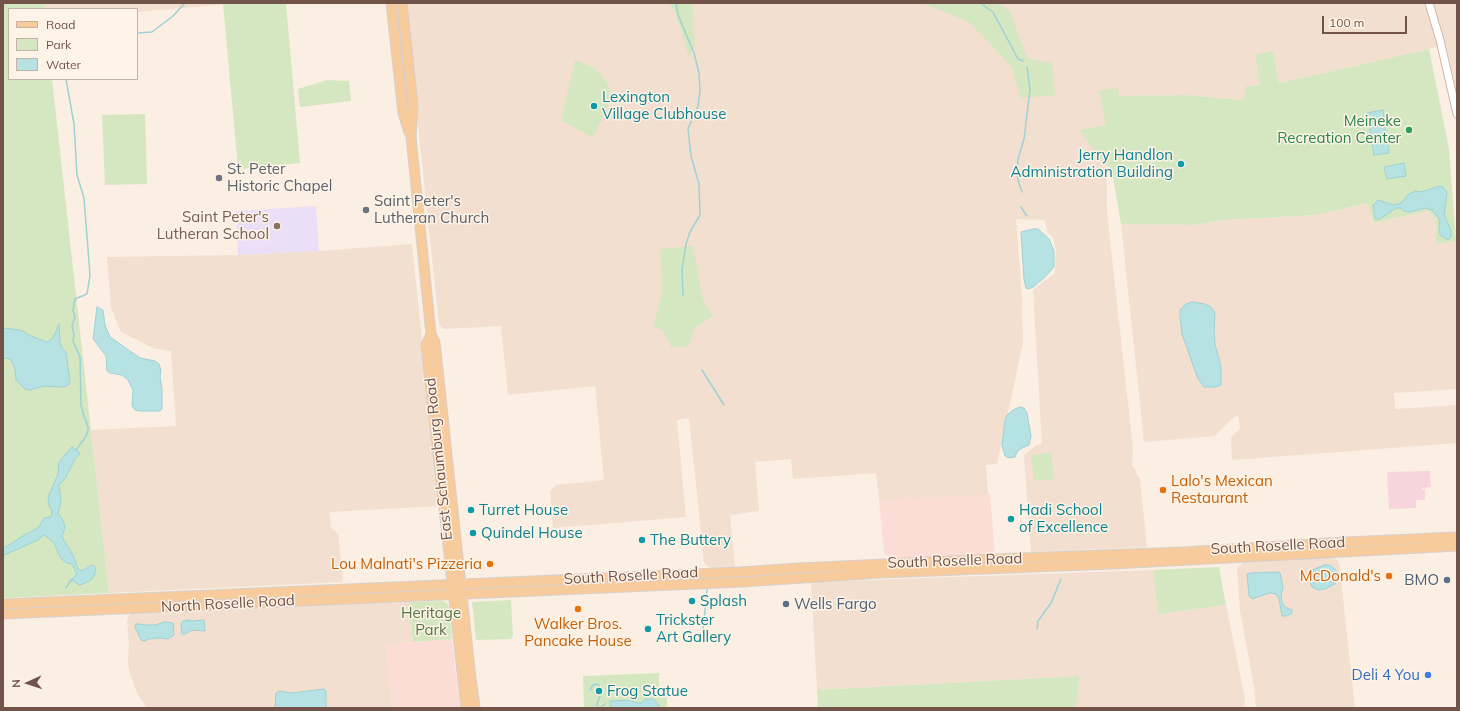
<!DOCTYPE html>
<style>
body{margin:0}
#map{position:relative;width:1460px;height:711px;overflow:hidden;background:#fbeee2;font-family:Mulish,sans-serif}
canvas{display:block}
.frame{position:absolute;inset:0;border:4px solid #71534a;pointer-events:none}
.legend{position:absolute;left:8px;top:8px;width:130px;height:72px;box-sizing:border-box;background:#fef3e7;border:1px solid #c6b3a8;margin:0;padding:5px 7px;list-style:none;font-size:12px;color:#71534a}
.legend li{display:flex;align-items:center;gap:8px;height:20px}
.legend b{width:20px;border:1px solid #c6b3a8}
.north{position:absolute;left:8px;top:663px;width:40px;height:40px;-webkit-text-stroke:3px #fef3e7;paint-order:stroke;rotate:267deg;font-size:11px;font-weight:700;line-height:16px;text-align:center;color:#71534a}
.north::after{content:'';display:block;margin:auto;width:14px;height:18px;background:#71534a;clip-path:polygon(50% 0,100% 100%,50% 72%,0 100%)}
.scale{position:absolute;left:1322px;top:16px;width:85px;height:18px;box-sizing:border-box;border:2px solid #71534a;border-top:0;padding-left:5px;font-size:12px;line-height:14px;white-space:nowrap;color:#71534a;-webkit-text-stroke:3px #fef3e7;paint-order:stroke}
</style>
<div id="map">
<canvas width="1460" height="711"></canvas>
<div class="frame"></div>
<ul class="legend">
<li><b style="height:5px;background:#f7cb9c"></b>Road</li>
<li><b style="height:11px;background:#d5e7c1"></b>Park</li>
<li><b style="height:11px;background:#b7e2e3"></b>Water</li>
</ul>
<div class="north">N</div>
<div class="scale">100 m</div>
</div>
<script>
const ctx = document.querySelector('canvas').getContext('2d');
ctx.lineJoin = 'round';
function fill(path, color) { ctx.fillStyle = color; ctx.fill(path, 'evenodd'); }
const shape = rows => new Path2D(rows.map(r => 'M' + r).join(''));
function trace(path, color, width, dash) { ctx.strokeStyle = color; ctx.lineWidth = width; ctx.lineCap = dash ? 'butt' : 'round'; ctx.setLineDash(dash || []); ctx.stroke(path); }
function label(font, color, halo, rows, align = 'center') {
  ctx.font = font + ' Mulish,sans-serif'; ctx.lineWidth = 3; ctx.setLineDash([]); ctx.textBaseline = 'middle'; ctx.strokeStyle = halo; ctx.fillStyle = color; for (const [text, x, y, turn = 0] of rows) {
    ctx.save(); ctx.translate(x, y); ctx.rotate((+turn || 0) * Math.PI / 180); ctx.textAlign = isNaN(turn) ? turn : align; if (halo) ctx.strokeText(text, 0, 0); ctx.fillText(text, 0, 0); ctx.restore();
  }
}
fill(shape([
 [44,3,240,3,137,12,137,9,45,9],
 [405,3,1457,3,1457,95,1446,44,1429,49,1279,83,1273,50,1255,55,1260,86,1243,100,1186,95,1119,96,1106,125,1107,212,1133,448,1132,464,1140,480,1147,547,1031,552,1024,455,1035,446,1042,444,1033,290,1055,273,1056,250,1053,237,1047,232,1045,220,1016,219,1022,297,1023,342,997,464,986,465,988,495,879,500,876,473,793,479,791,459,755,462,759,511,730,515,735,567,712,568,707,566,704,562,689,418,677,420,686,517,553,528,550,491,556,485,604,480,595,386,508,395,501,326,443,329,439,324],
 [1367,203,1374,223,1428,211,1436,219,1436,244,1457,241,1457,389,1394,393,1395,409,1457,405,1457,443,1232,460,1231,438,1240,428,1238,415,1233,418,1215,436,1144,442,1121,224,1195,225,1225,220,1318,215],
 [412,244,439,506,329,512,331,528,338,534,343,582,109,593,91,430,176,426,171,351,153,348,121,332,111,308,107,257,239,255,319,251],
 [1332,556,1339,562,1355,708,1256,708,1254,686,1240,611,1237,568,1244,562],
 [1153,570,1158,614,1226,605,1245,699,1244,708,1075,708,1078,699,1079,676,817,690,811,582],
 [409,602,413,642,386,644,392,708,147,708,137,693,130,674,128,662,129,644,127,620,129,615,133,613,237,607]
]), '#f2dfd0');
fill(shape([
 [990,494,995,555,891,559,884,553,879,500],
 [452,639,460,708,392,708,386,644]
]), '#fbddd6');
fill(shape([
 [316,206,319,251,238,255,236,211]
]), '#ebdff7');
fill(shape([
 [1430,471,1431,487,1422,488,1422,490,1425,489,1425,500,1416,500,1416,508,1389,509,1387,472]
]), '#f8d5dd');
fill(shape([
 [3,3,44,3,45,9,9,9,9,79,52,79,109,593,3,598],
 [240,3,286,3,300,163,238,169,223,4],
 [669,3,692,3,695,45,689,57,675,12],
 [922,3,997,3,1010,11,1027,58,1052,63,1055,95,1021,98,1011,66,969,22],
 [1429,49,1449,149,1456,241,1436,244,1436,219,1428,211,1374,223,1367,203,1317,215,1225,220,1195,225,1121,224,1113,177,1108,166,1083,136,1080,130,1106,125,1099,90,1118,88,1119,96,1186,95,1243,100,1246,86,1260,86,1255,55,1273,50,1279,83],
 [575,60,592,67,600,73,608,84,610,94,609,103,593,138,561,120],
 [327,80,349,81,351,101,300,107,298,89],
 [145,114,147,184,105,185,102,115],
 [693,246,703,300,713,316,695,328,689,346,671,347,663,330,653,327,662,294,660,249],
 [1051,453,1054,479,1034,481,1031,455],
 [1219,567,1226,605,1158,614,1153,570],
 [511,600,513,636,511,639,476,640,472,602],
 [442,601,447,603,449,608,452,639,413,642,409,602],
 [659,673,659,697,667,697,667,708,584,708,583,676],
 [1079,676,1078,699,1075,708,818,708,817,690]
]), '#d5e7c1');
const water = shape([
 [1383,110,1389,153,1374,155,1367,113,1383,110],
 [1404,163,1406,176,1387,179,1384,167,1404,163],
 [1440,186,1443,187,1447,192,1444,215,1451,230,1451,237,1449,239,1446,239,1440,235,1439,229,1440,220,1433,211,1426,208,1409,212,1404,211,1401,208,1396,208,1380,219,1375,219,1373,205,1378,200,1394,205,1399,204,1402,202,1409,194,1415,191,1421,192,1440,186],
 [1033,229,1038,229,1049,239,1054,251,1054,267,1045,277,1033,287,1029,289,1026,288,1024,279,1021,232,1033,229],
 [1192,302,1205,304,1211,307,1215,312,1214,330,1215,344,1221,367,1221,385,1216,387,1204,387,1198,379,1182,334,1180,316,1180,310,1186,304,1192,302],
 [97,307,103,310,105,325,110,337,140,358,155,361,159,364,161,370,160,376,162,389,162,409,160,411,140,411,135,410,132,406,133,390,128,380,122,375,110,373,107,371,106,356,93,339,97,307],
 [59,324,60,343,62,348,66,352,70,382,68,385,63,387,44,386,30,390,25,389,16,380,15,369,11,360,7,358,3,359,3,328,20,330,31,336,47,342,53,338,59,324],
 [1020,407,1024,408,1027,413,1031,436,1029,445,1022,448,1017,452,1015,457,1009,458,1005,456,1002,445,1005,420,1007,415,1013,410,1020,407],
 [72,447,80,453,74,461,66,477,59,485,61,501,58,514,63,520,65,527,62,537,73,555,78,569,82,571,92,565,94,566,96,570,94,576,91,580,83,584,79,585,72,580,77,574,72,564,66,563,60,557,54,543,46,536,44,535,38,540,4,555,3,560,3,549,21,537,38,528,44,518,51,517,52,512,48,502,49,495,58,474,59,462,72,447],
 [1325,565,1330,565,1336,570,1337,577,1335,584,1325,589,1318,590,1312,587,1307,576,1312,570,1325,565],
 [1277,572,1280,573,1283,587,1281,597,1282,602,1285,607,1292,610,1292,613,1287,616,1282,616,1279,599,1276,594,1270,593,1252,599,1249,596,1247,574,1251,573,1277,572],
 [189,620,192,621,204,620,205,631,192,630,185,634,182,634,181,624,183,621,189,620],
 [165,622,173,623,174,635,168,639,159,638,148,639,145,641,141,640,135,627,136,624,140,624,145,625,155,625,165,622],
 [324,689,326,691,326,707,325,708,275,708,276,693,279,691,292,693,324,689],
 [646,699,652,699,656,701,660,708,611,708,610,706,610,701,630,700,637,703,641,703,646,699]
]);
fill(water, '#b7e2e3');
trace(water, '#9ed2d4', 1);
trace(shape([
 [676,3,678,15,694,53,699,73,700,91,698,106,688,129,691,156,699,184,700,215,690,232,686,244,682,270,683,295],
 [980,3,993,12,1018,59,1023,61],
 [137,33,152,32,173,16,185,3],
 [66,79,74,124,77,175,84,198,90,275,87,294,75,299,73,310,75,318,72,325,74,335,73,341,80,357,81,405,83,413,88,427,88,431,85,438,76,450],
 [1022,192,1018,180,1017,169,1018,159,1024,139,1030,89,1027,67],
 [1021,207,1027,216],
 [702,370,724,405],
 [66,588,71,580,73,579],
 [1037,629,1038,621,1051,603,1061,579],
 [702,641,707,589],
 [590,690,593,685,597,684,599,685,596,693],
 [598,708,597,704,600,696],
 [600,708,605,704]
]), '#9ed2d4', 1.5);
const minor = shape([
 [1429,3,1440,40,1457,114]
]);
const major = shape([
 [391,3,403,113,409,132],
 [402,3,413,105,411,137,431,334,435,342,470,670,475,708],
 [431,334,426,345,466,708],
 [3,604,740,572,799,568,994,559,1184,552,1347,542,1457,537],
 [3,614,741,582,880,573,1112,564,1457,546]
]);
trace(minor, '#ceb7ac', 9);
trace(major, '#d7cfcc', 11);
trace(minor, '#fff', 7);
trace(major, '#f7cb9c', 9);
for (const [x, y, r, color] of [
 [594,106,4,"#0f9aa8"],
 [1409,130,4,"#2e9e5b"],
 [1181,164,4,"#0f9aa8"],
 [219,178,4,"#6b7280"],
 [366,210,4,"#6b7280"],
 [277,226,4,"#8d6e63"],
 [1163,490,4,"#e8710a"],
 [471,510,4,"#0f9aa8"],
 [1011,519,4,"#0f9aa8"],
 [473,533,4,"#0f9aa8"],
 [642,540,4,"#0f9aa8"],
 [490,564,4,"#e8710a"],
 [1389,576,4,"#e8710a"],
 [1447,580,4,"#5c6f8a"],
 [692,601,4,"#0f9aa8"],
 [786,604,4,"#5c6f8a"],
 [578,609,4,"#e8710a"],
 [648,629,4,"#0f9aa8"],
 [1428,675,4,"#3f7fe0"],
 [599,691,4,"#0f9aa8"]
]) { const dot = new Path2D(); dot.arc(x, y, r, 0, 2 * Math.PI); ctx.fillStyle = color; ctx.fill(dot); trace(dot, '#fef3e7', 1.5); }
label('15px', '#0d838f', '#fef3e7', [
 ["Lexington",602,97],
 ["Village Clubhouse",602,114],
 ["Jerry Handlon",1173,155,"right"],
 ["Administration Building",1173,172,"right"],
 ["Turret House",479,510],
 ["Hadi School",1019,510],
 ["of Excellence",1019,527],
 ["Quindel House",481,533],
 ["The Buttery",650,540],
 ["Splash",700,601],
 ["Trickster",656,620],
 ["Art Gallery",656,637],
 ["Frog Statue",607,691]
], 'left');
label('15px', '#27864d', '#fef3e7', [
 ["Meineke",1401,121],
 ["Recreation Center",1401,138]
], 'right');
label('15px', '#5b616d', '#fef3e7', [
 ["St. Peter",227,169],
 ["Historic Chapel",227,186],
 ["Saint Peter's",374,201],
 ["Lutheran Church",374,218]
], 'left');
label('15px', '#785e54', '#fef3e7', [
 ["Saint Peter's",269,217],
 ["Lutheran School",269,234]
], 'right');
label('15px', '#71534a', '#fef3e7', [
 ["East Schaumburg Road",439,459,-96],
 ["South Roselle Road",1278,546,-3],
 ["South Roselle Road",955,561,-2],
 ["South Roselle Road",631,576,-3],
 ["North Roselle Road",228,604,-3]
]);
label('15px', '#c56008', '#fef3e7', [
 ["Lalo's Mexican",1171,481,"left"],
 ["Restaurant",1171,498,"left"],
 ["Lou Malnati's Pizzeria",482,564],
 ["McDonald's",1381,576],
 ["Walker Bros.",578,624,"center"],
 ["Pancake House",578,641,"center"]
], 'right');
label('15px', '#4e5e75', '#fef3e7', [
 ["BMO",1439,580],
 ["Wells Fargo",794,604,"left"]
], 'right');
label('15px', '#577742', '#fef3e7', [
 ["Heritage",431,613],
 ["Park",431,630]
]);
label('15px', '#366cbe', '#fef3e7', [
 ["Deli 4 You",1420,675]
], 'right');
</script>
